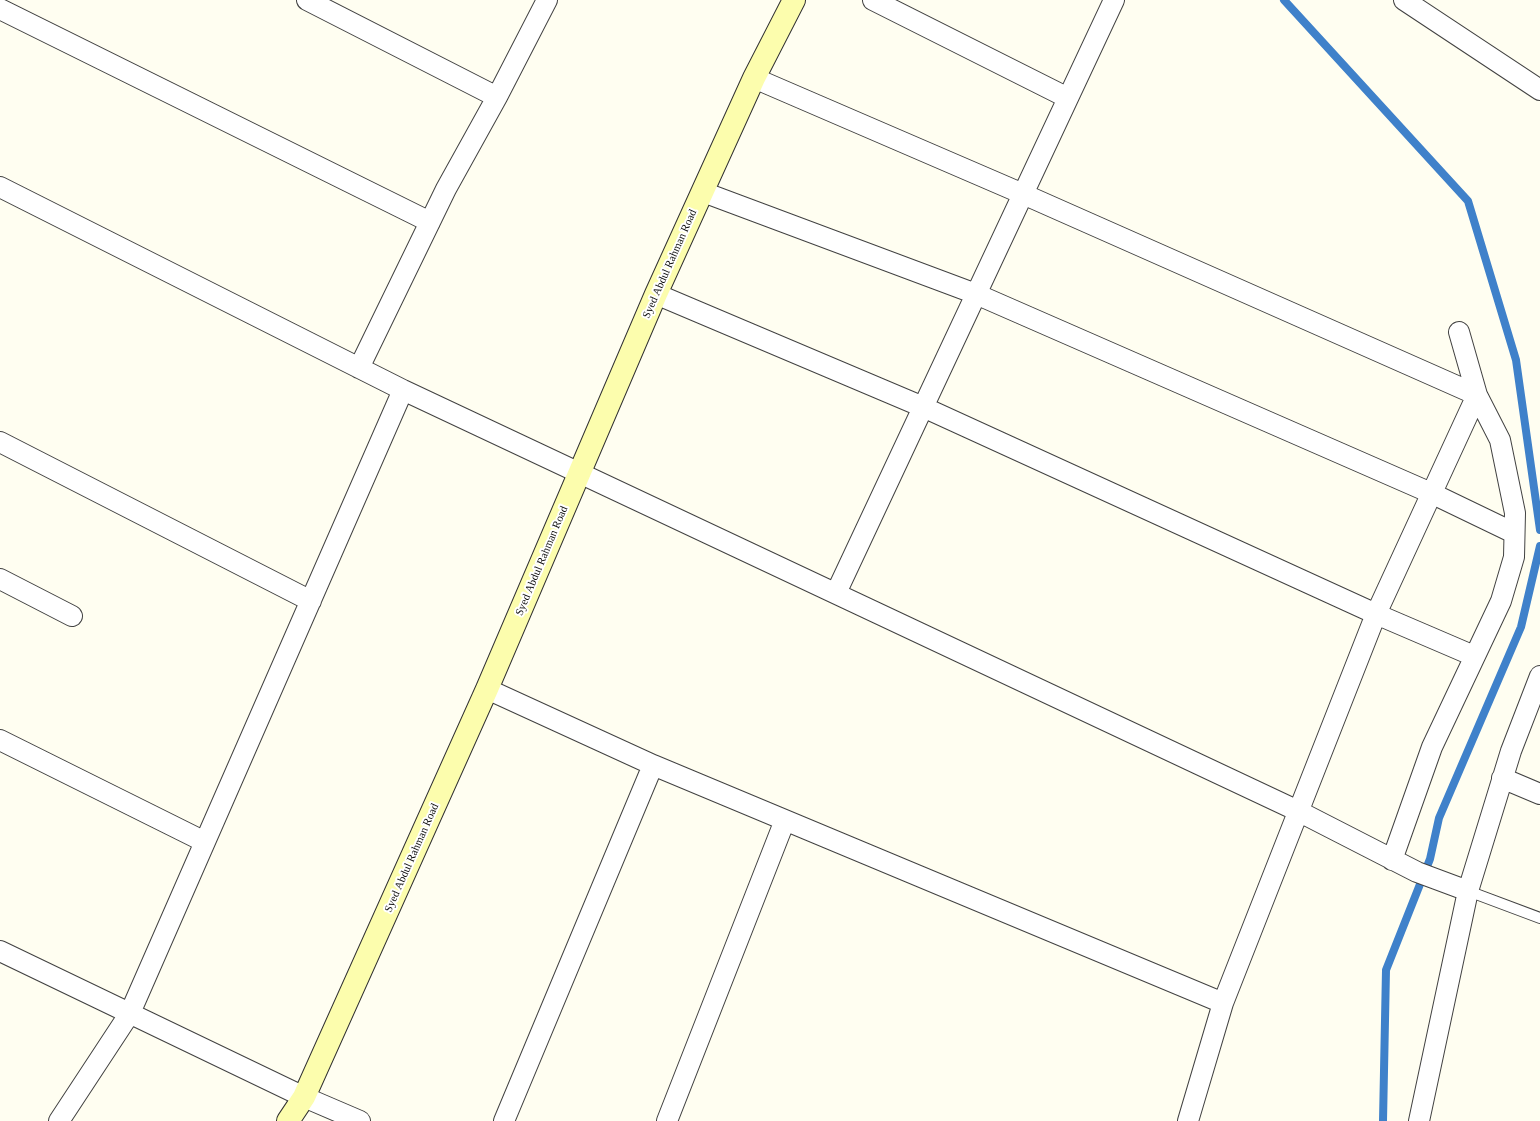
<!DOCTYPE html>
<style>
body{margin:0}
canvas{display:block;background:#fffef1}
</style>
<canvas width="1540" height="1121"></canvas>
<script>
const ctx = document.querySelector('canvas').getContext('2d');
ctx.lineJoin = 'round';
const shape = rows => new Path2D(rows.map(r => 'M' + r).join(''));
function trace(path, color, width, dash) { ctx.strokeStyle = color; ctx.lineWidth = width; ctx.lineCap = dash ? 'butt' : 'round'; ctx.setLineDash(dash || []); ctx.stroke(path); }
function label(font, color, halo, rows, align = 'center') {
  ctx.font = font + ' Georgia,serif'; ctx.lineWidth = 4; ctx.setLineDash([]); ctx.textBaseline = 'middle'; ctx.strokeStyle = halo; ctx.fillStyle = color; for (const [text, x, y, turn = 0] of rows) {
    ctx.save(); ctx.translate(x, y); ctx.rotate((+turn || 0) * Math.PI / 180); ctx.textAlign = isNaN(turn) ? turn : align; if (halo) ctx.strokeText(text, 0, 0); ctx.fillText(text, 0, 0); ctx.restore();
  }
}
trace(shape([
 [1284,0,1468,201,1516,360,1540,530],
 [1383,1121,1386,970,1430,859,1439,818,1521,627,1540,546]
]), '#3f81ca', 8);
const lane = shape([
 [1468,891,1540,918]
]);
const street = shape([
 [307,0,497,97],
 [873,0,1068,98],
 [1404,0,1540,90],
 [0,9,430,222],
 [754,78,1023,194,1477,395,1376,614,1223,1003,1188,1121],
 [0,187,403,390,1298,811,1417,872,1468,891],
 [703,192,976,294,1431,493,1514,533],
 [656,294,923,407,1376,614,1474,656],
 [359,368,446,189,497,97,547,0],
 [0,442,311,601],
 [0,579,72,616],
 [836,593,1114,0],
 [487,689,653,765,1223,1003],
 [0,740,205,842],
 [1502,778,1540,794],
 [1392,860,1432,747,1501,601,1514,557,1515,513,1500,440,1477,395,1459,332],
 [0,951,304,1097,360,1121],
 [59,1121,130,1013,403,390],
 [504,1121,653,765],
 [667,1121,785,820],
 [1419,1121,1468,891,1511,751,1540,676]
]);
const secondary = shape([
 [288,1121,304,1097,487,689,656,294,754,78,794,0]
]);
trace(lane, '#424242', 12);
trace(street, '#424242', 22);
trace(secondary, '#313131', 24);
trace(lane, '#fff', 10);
trace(street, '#fff', 20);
trace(secondary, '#fcfdad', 22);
label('11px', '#0f0f0f', '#fff', [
 ["Syed Abdul Rahman Road",670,264,-66],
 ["Syed Abdul Rahman Road",542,561,-67],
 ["Syed Abdul Rahman Road",412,858,-66]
]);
</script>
